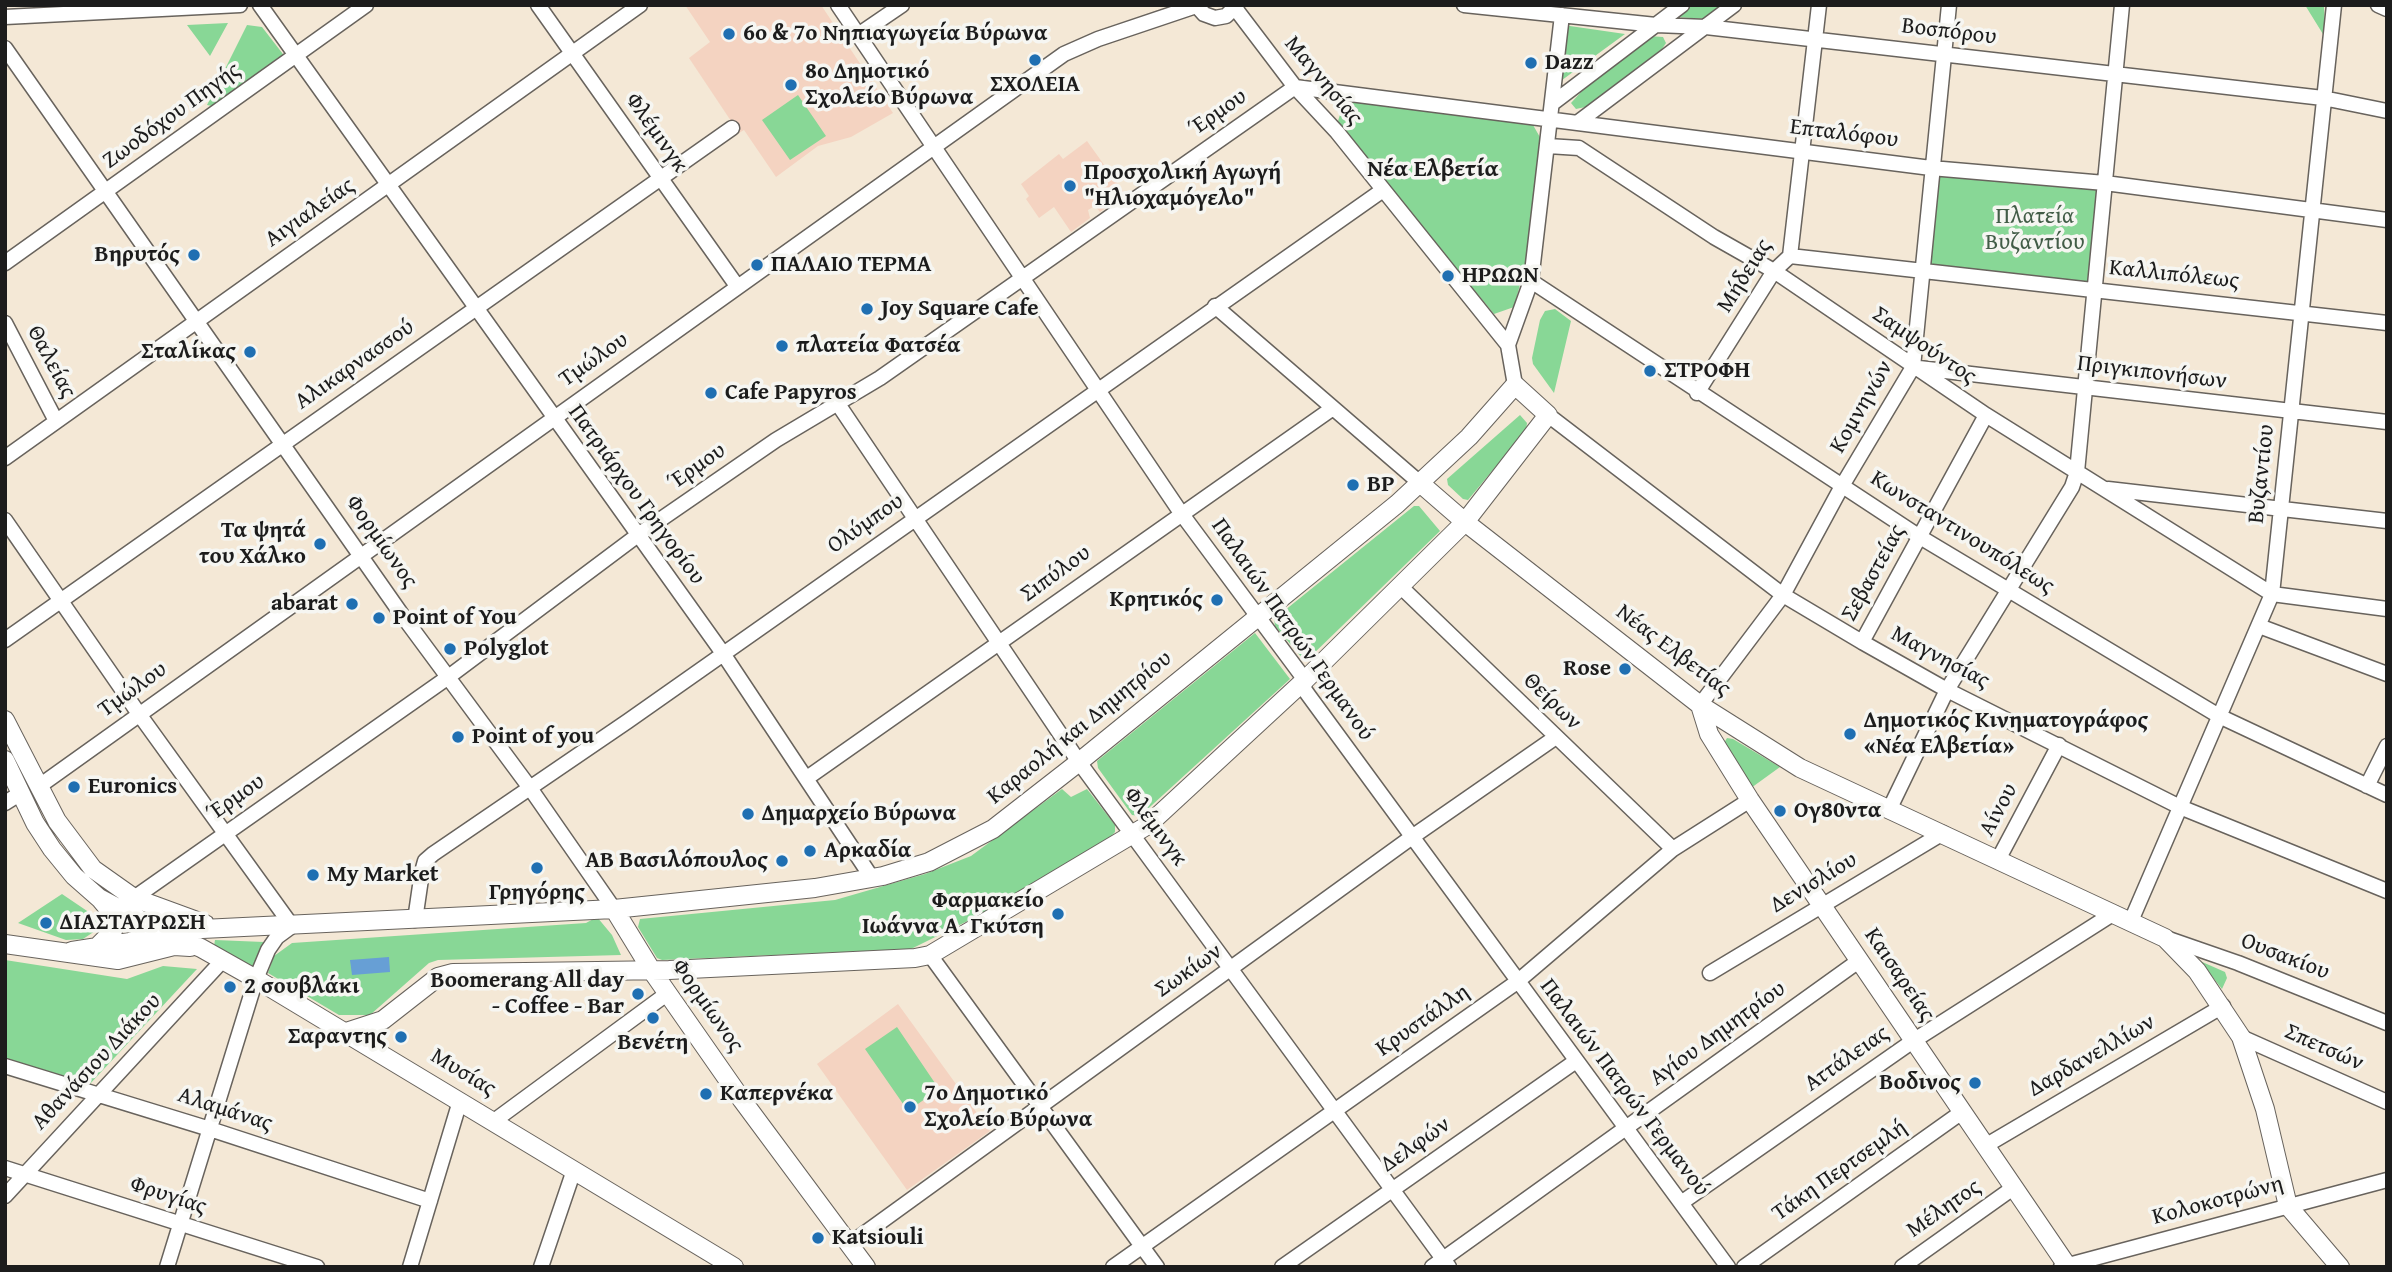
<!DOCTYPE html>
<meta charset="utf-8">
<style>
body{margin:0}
#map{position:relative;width:2392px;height:1272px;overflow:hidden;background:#f4e8d6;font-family:"Gentium Book Plus",serif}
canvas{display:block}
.frame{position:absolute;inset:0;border:7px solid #1c1c1c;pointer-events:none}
</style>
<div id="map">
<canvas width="2392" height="1272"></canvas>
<div class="frame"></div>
</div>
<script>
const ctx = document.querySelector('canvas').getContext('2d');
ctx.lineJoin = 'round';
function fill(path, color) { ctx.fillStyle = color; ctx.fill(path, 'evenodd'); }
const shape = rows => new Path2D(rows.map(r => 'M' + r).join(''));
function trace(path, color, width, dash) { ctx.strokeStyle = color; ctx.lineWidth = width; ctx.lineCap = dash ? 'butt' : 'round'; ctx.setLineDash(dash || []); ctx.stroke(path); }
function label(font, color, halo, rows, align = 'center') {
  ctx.font = font + ' "Gentium Book Plus",serif'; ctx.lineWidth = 7; ctx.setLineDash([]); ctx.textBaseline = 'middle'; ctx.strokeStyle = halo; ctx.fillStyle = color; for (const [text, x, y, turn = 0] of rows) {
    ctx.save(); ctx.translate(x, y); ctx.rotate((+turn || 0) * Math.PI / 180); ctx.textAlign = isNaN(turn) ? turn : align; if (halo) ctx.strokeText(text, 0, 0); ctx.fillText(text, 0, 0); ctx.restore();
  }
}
fill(shape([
 [685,5,821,5,893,113,851,137,818,146,776,177,744,130,739,133,689,58,710,42],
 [1087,141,1125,194,1100,212,1095,206,1088,210,1090,218,1071,232,1054,207,1039,218,1026,199,1029,196,1021,184,1059,154,1063,159],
 [898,1004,990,1131,907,1190,817,1064]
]), '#f4d3c1');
fill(shape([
 [1693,5,1724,5,1706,19,1677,17],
 [2305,5,2324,7,2326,39],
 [228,23,210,56,187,25],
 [247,25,262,27,286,58,217,107,207,105],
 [1563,25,1625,34,1558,83],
 [1649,36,1663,37,1666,43,1662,49,1590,106,1576,109,1571,103,1581,92],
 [798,95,826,136,790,160,762,120],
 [1350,100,1533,125,1541,139,1525,266,1514,307,1494,314,1343,132,1338,121,1342,108],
 [1931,168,2105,183,2095,289,1923,271],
 [1555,309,1571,321,1554,393,1533,364,1532,358,1540,320,1545,311],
 [1520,415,1527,423,1526,430,1468,500,1463,499,1448,485,1447,479],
 [1414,506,1419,506,1440,531,1308,659,1302,658,1275,626,1274,619],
 [1255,633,1290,679,1140,816,1132,815,1098,768,1097,761],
 [1727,738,1733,739,1780,767,1751,788,1724,743],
 [1062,789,1071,797,1087,789,1115,825,1115,832,1107,841,1008,901,911,949,662,960,657,958,638,927,640,919,835,900,925,874,971,856],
 [62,894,96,917,98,929,83,939,66,940,18,923],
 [597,917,612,935,621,955,438,960,429,963,370,1015,339,1015,268,973,274,956,292,943,586,923],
 [215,940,264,942,264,945,254,967,214,946],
 [5,960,127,979,163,966,197,969,89,1085,5,1058],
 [2200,961,2225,972,2227,978,2222,989],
 [897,1027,939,1089,908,1111,865,1049]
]), '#88d796');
fill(shape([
 [389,957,390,972,352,975,350,960]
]), '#679fd5');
const minor = shape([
 [260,5,722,652,872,878],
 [538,5,737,286],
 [838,5,1181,513,1305,680,1304,689,1309,696,1728,1267],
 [1196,5,1204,14,1215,18,1226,16,1237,5],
 [1464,5,1656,25,1706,27,2323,98,2387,111],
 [2378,5,2387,9],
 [1235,8,1295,87,1337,132,1508,345],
 [5,17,240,5],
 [858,35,902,5],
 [5,48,402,615,530,788,614,909],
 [1295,87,1931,168,2105,183,2387,220],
 [1553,103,1682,5],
 [1577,123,1734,5],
 [1548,146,1579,148,1714,237,1774,271,1986,415,2272,594,2387,609],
 [1790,256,2387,323],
 [5,263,366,5],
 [1531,281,1920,537,2219,716,2387,795],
 [1215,306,1420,483],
 [5,323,56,421],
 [1919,368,2387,422],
 [1515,385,1508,345,1531,281,1562,15],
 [1697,393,1774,271,1790,256,1819,5],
 [838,404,1079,762,1449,1267],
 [1548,415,1783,595,1862,642,1947,690,2180,807,2387,891],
 [5,458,640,5],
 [2108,489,2387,521],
 [5,520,139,714,292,926,277,937,268,950,256,979,167,1267],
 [1401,587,1673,849],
 [2259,626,2387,674],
 [5,640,732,128],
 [1862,642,1986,415],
 [1700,705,1783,595,1842,486,1913,367,1949,5],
 [807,778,1333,408],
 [2367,786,2387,746],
 [38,787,1064,54,1098,39,1196,6],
 [5,803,21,793],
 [1889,810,1947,690,2072,487,2077,472,2122,5],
 [1999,858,2059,745],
 [134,898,447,678,638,535,776,440,880,378,1295,87],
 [415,920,422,872,425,861,433,854,628,721,1383,190],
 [2131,921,2272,594,2334,5],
 [2166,938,2238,963,2387,1023],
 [930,955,1157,1267],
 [1710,973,1943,833],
 [2241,1037,2387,1102],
 [5,1066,210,1129,430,1201],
 [494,1121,668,993],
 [1985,1146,2223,1006],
 [5,1168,317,1267],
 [5,1196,223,960],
 [1681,1203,1913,1041,2114,913],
 [850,1244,1412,837,1556,737],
 [410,1267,460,1101],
 [541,1267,574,1170],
 [1113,1267,1517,982,1673,849,1750,800],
 [1282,1267,1576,1061],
 [1432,1267,1860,960],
 [1744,1267,1962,1112],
 [1902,1267,2013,1188],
 [2061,1267,2387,1180]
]);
const tertiary = shape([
 [1420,483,1465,522,1700,705,1800,768,2165,938,2197,971,2241,1037,2265,1109,2288,1206,2340,1267],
 [1700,705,1709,734,1750,800,2068,1267],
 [5,720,57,821,93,869,134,898,205,924],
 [5,760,35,823,52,849,74,876,99,898,161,931,201,948,256,979,734,1267],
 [614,909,652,971,742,1100,866,1267],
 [5,944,118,960,174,946,190,947],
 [98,946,113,931,114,923,111,912,101,900],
 [72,951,130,942,161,931,614,909,815,888,883,876,929,862,993,829,1079,762,1397,504,1469,437,1515,385,1548,415,1465,522,1305,680,1148,825,930,955,915,958,669,970,453,973,438,977,383,1020,346,1032]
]);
trace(minor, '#68635d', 17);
trace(tertiary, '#68635d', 20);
trace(minor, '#fff', 14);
trace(tertiary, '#fff', 18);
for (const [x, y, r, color] of [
 [729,34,7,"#1f6fb2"],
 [1035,60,7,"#1f6fb2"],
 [1531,63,7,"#1f6fb2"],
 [791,85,7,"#1f6fb2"],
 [1070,186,7,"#1f6fb2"],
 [194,255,7,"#1f6fb2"],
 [757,265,7,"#1f6fb2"],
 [1448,276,7,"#1f6fb2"],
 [867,309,7,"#1f6fb2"],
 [782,346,7,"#1f6fb2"],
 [250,352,7,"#1f6fb2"],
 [1650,371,7,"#1f6fb2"],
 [711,393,7,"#1f6fb2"],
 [1353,485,7,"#1f6fb2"],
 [320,544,7,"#1f6fb2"],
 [1217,600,7,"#1f6fb2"],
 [352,604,7,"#1f6fb2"],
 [379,618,7,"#1f6fb2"],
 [450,649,7,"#1f6fb2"],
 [1625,669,7,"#1f6fb2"],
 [1850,734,7,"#1f6fb2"],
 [458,737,7,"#1f6fb2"],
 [74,787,7,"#1f6fb2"],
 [1780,811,7,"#1f6fb2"],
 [748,814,7,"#1f6fb2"],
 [810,851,7,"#1f6fb2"],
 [782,861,7,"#1f6fb2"],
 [537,868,7,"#1f6fb2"],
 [313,875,7,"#1f6fb2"],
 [1058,914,7,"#1f6fb2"],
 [46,923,7,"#1f6fb2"],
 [230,987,7,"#1f6fb2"],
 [638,994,7,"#1f6fb2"],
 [653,1018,7,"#1f6fb2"],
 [401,1037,7,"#1f6fb2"],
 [1975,1083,7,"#1f6fb2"],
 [706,1094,7,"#1f6fb2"],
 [910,1107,7,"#1f6fb2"],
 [818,1238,7,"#1f6fb2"]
]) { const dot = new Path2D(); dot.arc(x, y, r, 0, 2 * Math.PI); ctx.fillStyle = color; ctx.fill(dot); trace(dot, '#f6f6f2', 2.5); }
label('23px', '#1c1c1c', '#f6f6f2', [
 ["Βοσπόρου",1949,32,7],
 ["Μαγνησίας",1323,81,50],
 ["Έρμου",1218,113,-35],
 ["Ζωοδόχου Πηγής",172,116,-36],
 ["Φλέμινγκ",656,133,55],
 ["Επταλόφου",1844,134,7],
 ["Αιγιαλείας",310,213,-35],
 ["Καλλιπόλεως",2174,275,6],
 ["Μήδειας",1745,276,-58],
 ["Σαμψούντος",1924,346,34],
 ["Τμώλου",594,360,-35],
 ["Θαλείας",51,362,62],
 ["Αλικαρνασσού",355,365,-35],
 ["Πριγκιπονήσων",2152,373,7],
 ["Κομνηνών",1862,407,-60],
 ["Έρμου",697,467,-35],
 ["Βυζαντίου",2262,474,-84],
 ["Πατριάρχου Γρηγορίου",636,495,54],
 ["Ολύμπου",866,524,-35],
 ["Κωνσταντινουπόλεως",1962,533,32],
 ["Φορμίωνος",381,542,55],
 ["Σεβαστείας",1874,573,-61],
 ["Σιπύλου",1056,574,-36],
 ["Παλαιών Πατρών Γερμανού",1292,630,55],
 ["Νέας Ελβετίας",1673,651,37],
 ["Μαγνησίας",1940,658,28],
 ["Τμώλου",133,690,-36],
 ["Θείρων",1552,702,44],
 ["Καραολή και Δημητρίου",1080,728,-39],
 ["Έρμου",236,798,-35],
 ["Αίνου",1999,810,-62],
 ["Φλέμινγκ",1155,827,54],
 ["Δενισλίου",1814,883,-31],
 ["Ουσακίου",2285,957,21],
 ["Σωκίων",1189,971,-35],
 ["Καισαρείας",1899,975,56],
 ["Φορμίωνος",707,1006,55],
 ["Κρυστάλλη",1423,1021,-35],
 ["Αγίου Δημητρίου",1718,1034,-36],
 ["Σπετσών",2324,1048,24],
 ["Δαρδανελλίων",2092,1056,-30],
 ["Αττάλειας",1847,1059,-35],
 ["Αθανάσιου Διάκου",97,1062,-47],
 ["Μυσίας",463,1073,31],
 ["Παλαιών Πατρών Γερμανού",1624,1088,53],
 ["Αλαμάνας",225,1110,18],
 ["Δελφών",1416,1145,-35],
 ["Τάκη Περτσεμλή",1840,1171,-35],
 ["Φρυγίας",168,1196,18],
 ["Κολοκοτρώνη",2218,1201,-15],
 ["Μέλητος",1944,1209,-35]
]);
label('bold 23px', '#1c1c1c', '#f6f6f2', [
 ["6ο & 7ο Νηπιαγωγεία Βύρωνα",743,34],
 ["Dazz",1545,63],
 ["8ο Δημοτικό",805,72],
 ["Σχολείο Βύρωνα",805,98],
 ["ΣΧΟΛΕΙΑ",1035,85,"center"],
 ["Προσχολική Αγωγή",1084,173],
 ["\"Ηλιοχαμόγελο\"",1084,199],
 ["Βηρυτός",180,255,"right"],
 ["ΠΑΛΑΙΟ ΤΕΡΜΑ",771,265],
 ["ΗΡΩΩΝ",1462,276],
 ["Joy Square Cafe",881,309],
 ["πλατεία Φατσέα",796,346],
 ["Σταλίκας",236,352,"right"],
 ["ΣΤΡΟΦΗ",1664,371],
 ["Cafe Papyros",725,393],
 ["BP",1367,485],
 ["Τα ψητά",306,531,"right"],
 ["του Χάλκο",306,557,"right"],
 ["Κρητικός",1203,600,"right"],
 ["abarat",338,604,"right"],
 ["Point of You",393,618],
 ["Polyglot",464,649],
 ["Rose",1611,669,"right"],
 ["Δημοτικός Κινηματογράφος",1864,721],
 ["«Νέα Ελβετία»",1864,747],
 ["Point of you",472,737],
 ["Euronics",88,787],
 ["Ογ80ντα",1794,811],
 ["Δημαρχείο Βύρωνα",762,814],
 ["Αρκαδία",824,851],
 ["ΑΒ Βασιλόπουλος",768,861,"right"],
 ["My Market",327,875],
 ["Γρηγόρης",537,893,"center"],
 ["Φαρμακείο",1044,901,"right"],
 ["Ιωάννα Α. Γκύτση",1044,927,"right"],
 ["ΔΙΑΣΤΑΥΡΩΣΗ",60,923],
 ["Boomerang All day",624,981,"right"],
 ["- Coffee - Bar",624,1007,"right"],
 ["2 σουβλάκι",244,987],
 ["Σαραντης",387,1037,"right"],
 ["Βενέτη",653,1043,"center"],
 ["Βοδινος",1961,1083,"right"],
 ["Καπερνέκα",720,1094],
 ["7ο Δημοτικό",924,1094],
 ["Σχολείο Βύρωνα",924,1120],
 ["Katsiouli",832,1238]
], 'left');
label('23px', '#425d47', '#f6f6f2', [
 ["Πλατεία",2035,217],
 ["Βυζαντίου",2035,243]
]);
label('bold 24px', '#1c1c1c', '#f6f6f2', [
 ["Νέα Ελβετία",1433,170]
]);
</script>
